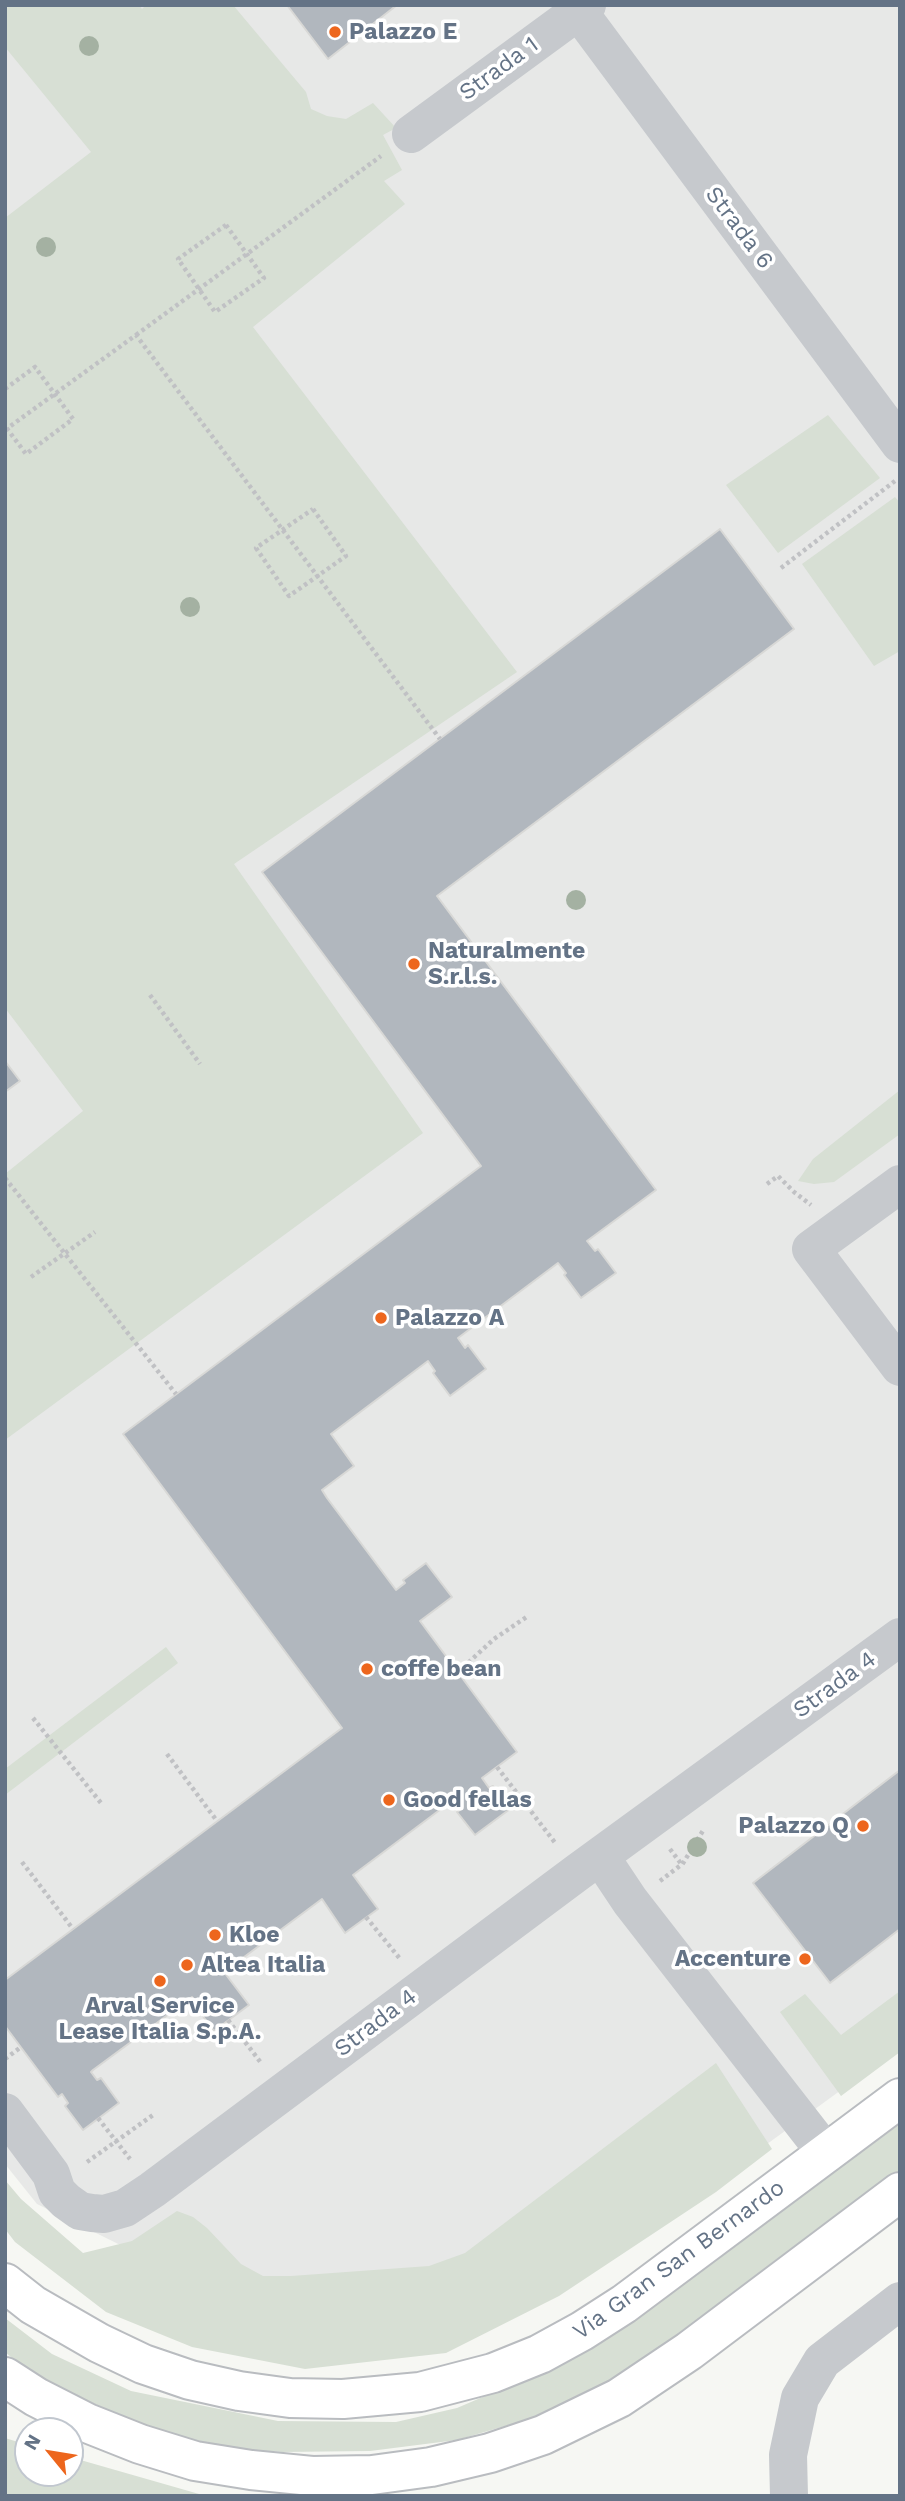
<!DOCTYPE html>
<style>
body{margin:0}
#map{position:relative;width:905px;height:2501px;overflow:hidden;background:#f6f7f3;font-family:"Work Sans",sans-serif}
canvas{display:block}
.frame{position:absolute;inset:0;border:7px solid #647386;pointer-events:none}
.north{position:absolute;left:14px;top:2417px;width:70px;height:70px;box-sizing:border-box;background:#fff;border:2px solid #c1c7cf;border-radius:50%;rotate:300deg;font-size:19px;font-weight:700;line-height:28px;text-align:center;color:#647386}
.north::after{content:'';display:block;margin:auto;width:24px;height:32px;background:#ed661d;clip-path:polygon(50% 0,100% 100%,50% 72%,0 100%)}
</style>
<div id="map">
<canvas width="905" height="2501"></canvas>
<div class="frame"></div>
<div class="north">N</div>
</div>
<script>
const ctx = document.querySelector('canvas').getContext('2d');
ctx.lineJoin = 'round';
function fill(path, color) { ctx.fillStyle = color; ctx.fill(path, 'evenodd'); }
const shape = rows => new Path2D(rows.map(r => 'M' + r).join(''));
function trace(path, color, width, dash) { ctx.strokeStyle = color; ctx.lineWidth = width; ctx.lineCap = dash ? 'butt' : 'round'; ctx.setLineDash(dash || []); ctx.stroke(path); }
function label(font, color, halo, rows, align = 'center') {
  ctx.font = font + ' "Work Sans",sans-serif'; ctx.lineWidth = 7; ctx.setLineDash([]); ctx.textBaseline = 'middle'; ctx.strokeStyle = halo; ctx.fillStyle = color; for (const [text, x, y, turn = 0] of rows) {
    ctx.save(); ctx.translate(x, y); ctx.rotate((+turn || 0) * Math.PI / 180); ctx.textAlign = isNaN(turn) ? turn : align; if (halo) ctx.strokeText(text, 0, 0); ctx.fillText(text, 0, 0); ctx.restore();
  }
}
fill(shape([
 [5,5,900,5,900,2047,763,2147,285,2326,37,2204,5,2164]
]), '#e7e8e7');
fill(shape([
 [5,5,139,5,142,9,146,5,233,5,306,92,311,109,327,116,346,119,373,103,396,128,383,135,402,170,384,181,405,204,253,327,517,672,234,864,423,1133,5,1440,5,1174,83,1111,5,1008,5,218,91,152,5,47],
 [828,415,880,478,778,553,726,485],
 [895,497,900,503,900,651,874,666,802,564],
 [900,1090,900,1134,834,1182,814,1184,798,1181,813,1159],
 [166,1647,178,1663,5,1795,5,1769],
 [900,1991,900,2052,841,2096,780,2012,805,1994,841,2035],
 [716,2063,772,2149,716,2192,559,2296,446,2353,305,2369,192,2347,106,2312,15,2242,5,2229,5,2180,21,2199,83,2253,132,2241,177,2211,193,2217,207,2228,241,2264,263,2276,291,2276,429,2266,465,2253],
 [900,2124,900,2174,758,2281,567,2408,457,2440,370,2451,282,2452,219,2448,142,2425,35,2377,5,2352,5,2318,52,2354,131,2391,278,2421,396,2422,457,2408,527,2378,627,2324],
 [5,2438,28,2445,28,2473,70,2473,70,2457,206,2496,5,2496]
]), '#d7dfd4');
const building = shape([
 [287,5,397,5,328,59,287,5],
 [720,529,794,629,437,896,656,1190,587,1241,595,1251,598,1249,616,1273,581,1298,564,1275,566,1273,558,1263,458,1338,465,1348,468,1345,486,1369,450,1396,433,1373,435,1371,428,1361,331,1434,354,1466,322,1490,327,1498,396,1590,405,1583,403,1580,426,1563,452,1597,420,1621,517,1752,482,1778,489,1788,493,1786,510,1809,475,1835,457,1812,460,1810,453,1800,353,1875,378,1909,345,1933,322,1899,224,1972,249,2005,214,2031,196,2007,198,2005,192,1997,93,2070,91,2072,97,2080,101,2078,119,2103,83,2130,65,2106,68,2103,62,2094,58,2097,5,2026,5,1980,342,1728,123,1434,481,1166,262,872,720,529],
 [5,1061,20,1081,5,1092,5,1061],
 [900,1770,900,1929,830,1983,753,1883,900,1770]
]);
fill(building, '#b1b7be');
trace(building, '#d8d8d6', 2);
const major = shape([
 [5,2283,33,2305,99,2343,143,2364,190,2380,239,2391,290,2398,343,2399,420,2392,493,2373,540,2354,582,2331,624,2304,900,2098],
 [5,2377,36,2397,87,2423,140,2444,195,2461,251,2470,312,2476,372,2475,431,2467,490,2453,543,2435,619,2398,689,2351,900,2192]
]);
trace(major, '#b9bcc0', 42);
trace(shape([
 [226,225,264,278,215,312,178,259,226,225],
 [136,335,381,156],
 [5,389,35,367,73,419,26,454,5,426],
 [5,430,136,335,440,739],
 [313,509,346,556,289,596,256,548,313,509],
 [781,568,895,481],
 [150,995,200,1064],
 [5,1178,176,1394],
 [767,1184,778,1176,794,1192,811,1205],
 [31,1277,95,1232],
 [458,1672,494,1639,528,1616],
 [33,1718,101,1803],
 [167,1754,217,1821],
 [497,1767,556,1844],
 [670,1849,682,1865,704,1829],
 [22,1862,73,1929],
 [660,1881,681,1865],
 [366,1917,401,1960],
 [228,2020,262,2064],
 [5,2059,21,2047],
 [98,2118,130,2159],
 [87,2162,153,2115]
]), '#c0c1c4', 4.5, [3.5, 3.5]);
trace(shape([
 [579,12,900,444],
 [411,134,587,5],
 [900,1184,811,1249,900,1367],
 [600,1856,630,1901,826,2153],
 [5,2112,51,2174,57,2192,66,2201,80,2211,92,2213,104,2214,125,2208,152,2190,578,1872,900,1637],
 [789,2496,788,2455,800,2398,822,2361,900,2301]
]), '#c6c9cd', 38);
trace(major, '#fff', 38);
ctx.fillStyle = '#a4b1a2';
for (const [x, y] of [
 [89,46],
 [46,247],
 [190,607],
 [576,900],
 [697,1847]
]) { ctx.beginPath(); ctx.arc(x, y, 10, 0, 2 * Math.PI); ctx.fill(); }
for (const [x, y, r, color] of [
 [335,32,7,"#ed661d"],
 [414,964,7,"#ed661d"],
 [381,1318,7,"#ed661d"],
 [367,1669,7,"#ed661d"],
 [389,1800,7,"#ed661d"],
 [863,1826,7,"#ed661d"],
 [215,1935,7,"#ed661d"],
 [805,1959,7,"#ed661d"],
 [187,1965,7,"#ed661d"],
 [160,1981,7,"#ed661d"]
]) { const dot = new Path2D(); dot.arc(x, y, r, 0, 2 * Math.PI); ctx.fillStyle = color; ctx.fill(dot); trace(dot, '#fff', 2.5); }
label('bold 23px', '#647386', '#fff', [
 ["Palazzo E",349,32],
 ["Naturalmente",428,951],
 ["S.r.l.s.",428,977],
 ["Palazzo A",395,1318],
 ["coffe bean",381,1669],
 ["Good fellas",403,1800],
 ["Palazzo Q",849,1826,"right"],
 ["Kloe",229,1935],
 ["Accenture",791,1959,"right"],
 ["Altea Italia",201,1965],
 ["Arval Service",160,2006,"center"],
 ["Lease Italia S.p.A.",160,2032,"center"]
], 'left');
label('23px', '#647386', '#fff', [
 ["Strada 1",499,69,-36],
 ["Strada 6",739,228,53],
 ["Strada 4",835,1685,-36],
 ["Strada 4",376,2023,-37],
 ["Via Gran San Bernardo",679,2260,-36]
]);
</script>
